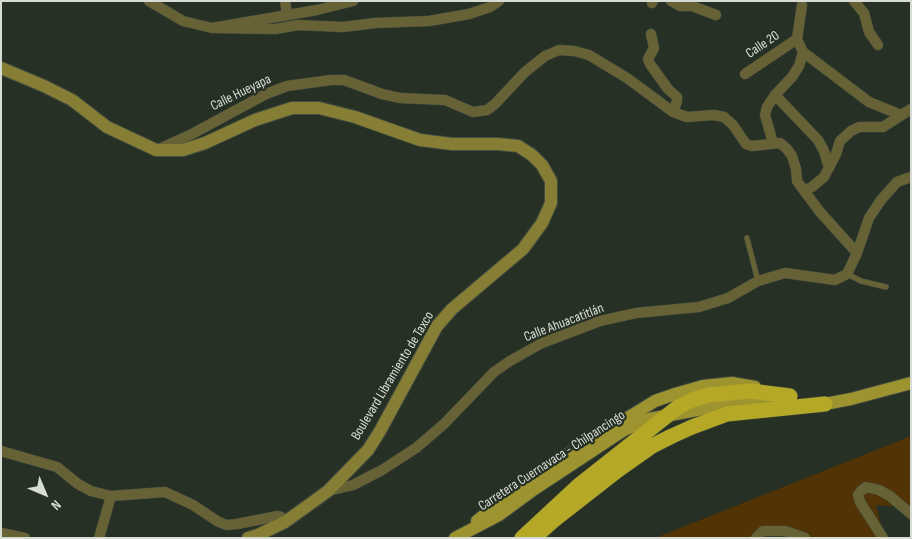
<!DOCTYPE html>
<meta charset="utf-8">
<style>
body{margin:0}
#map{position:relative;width:912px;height:539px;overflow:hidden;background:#273024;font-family:"Sofia Sans Condensed",sans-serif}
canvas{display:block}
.frame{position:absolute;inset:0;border:2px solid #d7ddd5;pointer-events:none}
.north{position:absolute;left:20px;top:469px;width:50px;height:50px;-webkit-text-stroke:4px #273024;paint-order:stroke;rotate:135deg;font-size:14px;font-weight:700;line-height:20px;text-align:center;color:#d7ddd5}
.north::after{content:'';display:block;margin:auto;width:18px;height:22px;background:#d7ddd5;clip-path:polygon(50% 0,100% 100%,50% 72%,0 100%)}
</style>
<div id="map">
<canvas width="912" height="539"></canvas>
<div class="frame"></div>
<div class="north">N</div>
</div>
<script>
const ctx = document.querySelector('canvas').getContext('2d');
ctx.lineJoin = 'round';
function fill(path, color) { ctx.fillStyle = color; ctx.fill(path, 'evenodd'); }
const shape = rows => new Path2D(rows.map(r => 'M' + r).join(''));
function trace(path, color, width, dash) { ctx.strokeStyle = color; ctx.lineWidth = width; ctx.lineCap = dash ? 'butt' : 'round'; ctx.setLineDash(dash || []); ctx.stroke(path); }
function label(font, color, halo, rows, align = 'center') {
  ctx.font = font + ' "Sofia Sans Condensed",sans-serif'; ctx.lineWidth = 4.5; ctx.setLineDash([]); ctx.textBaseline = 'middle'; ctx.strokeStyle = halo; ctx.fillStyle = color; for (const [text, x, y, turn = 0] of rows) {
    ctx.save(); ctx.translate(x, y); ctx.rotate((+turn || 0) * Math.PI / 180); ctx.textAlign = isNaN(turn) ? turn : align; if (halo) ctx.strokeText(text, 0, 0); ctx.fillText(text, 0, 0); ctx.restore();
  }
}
fill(shape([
 [911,436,911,508,876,505,884,538,784,538,773,535,770,538,655,538]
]), '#513306');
const lane = shape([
 [747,238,758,281],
 [847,274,861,281,886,287]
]);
const street = shape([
 [149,1,183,21,212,28,317,10,353,1],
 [285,1,287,14],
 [671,1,680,6,692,6,716,15],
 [854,1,864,13,869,32,878,45],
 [652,3,653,1],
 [212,28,275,29,298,25,343,27,375,23,429,21,469,14,490,7,499,1],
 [651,34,654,48,648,59,650,64,668,89,677,97,677,101,673,112],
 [803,52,869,102,901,115],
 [745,74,797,39],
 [775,95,818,140,824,151,829,168],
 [773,143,765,115,767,107,775,95,792,77,799,66,803,52,797,39,802,5],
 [159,149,192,134,266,94,287,86,331,80,344,80,382,94,400,98,445,100,473,112,487,110,495,104,525,72,545,56,559,50,574,51,589,55,627,78,673,112,687,117,714,115,724,117,733,125,746,144,752,146,780,143,787,149,792,156,796,169,797,181,820,212,857,253],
 [805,190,812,187,824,177,836,154,840,141,851,131,859,127,883,127,911,109],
 [1,451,57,467,78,484,91,491,111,496,165,492,193,505,217,521,226,525,237,524,278,516,281,517,285,522],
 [328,491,353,485,382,470,416,448,444,424,494,372,510,361,542,343,600,321,636,313,699,307,728,298,758,281,785,273,835,280,847,274,857,253,869,218,881,200,897,182,911,177],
 [1,533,25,538],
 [99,538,111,496],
 [756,538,763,531,785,531,805,538],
 [883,538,860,502,858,495,862,490,866,487,879,490,890,496,911,514]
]);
const secondary = shape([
 [1,68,44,86,72,100,107,127,156,150,183,150,205,143,255,120,292,108,319,108,355,117,420,140,452,144,498,144,518,146,532,155,542,165,551,181,551,203,542,223,523,249,452,309,437,326,380,431,368,450,328,491,285,522,258,535,248,538]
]);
const primary = shape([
 [816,404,825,404,851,399,911,383],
 [477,521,533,476,655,401,675,394,703,386,732,383,755,387],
 [455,538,499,515,533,490,624,430,649,419,724,405,764,403,781,404]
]);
const highway = shape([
 [522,538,578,486,678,407,692,400,708,395,750,391,790,396],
 [534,538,554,520,618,470,652,446,672,436,692,427,727,414,825,404]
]);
trace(lane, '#434c40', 6);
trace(street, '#434c40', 11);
trace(secondary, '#434c40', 14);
trace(primary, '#434c40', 14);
trace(highway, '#434c40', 16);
trace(lane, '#666235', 5);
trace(street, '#666235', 10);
trace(secondary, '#857e34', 12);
trace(primary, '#9e942f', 12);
trace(highway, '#b4a826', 15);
label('14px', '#d7ddd5', '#273024', [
 ["Calle 20",763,45,-34],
 ["Calle Hueyapa",241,93,-26],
 ["Calle Ahuacatitlán",564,323,-21],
 ["Boulevard Libramiento de Taxco",393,376,-59],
 ["Carretera Cuernavaca - Chilpancingo",552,461,-33]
]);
</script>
